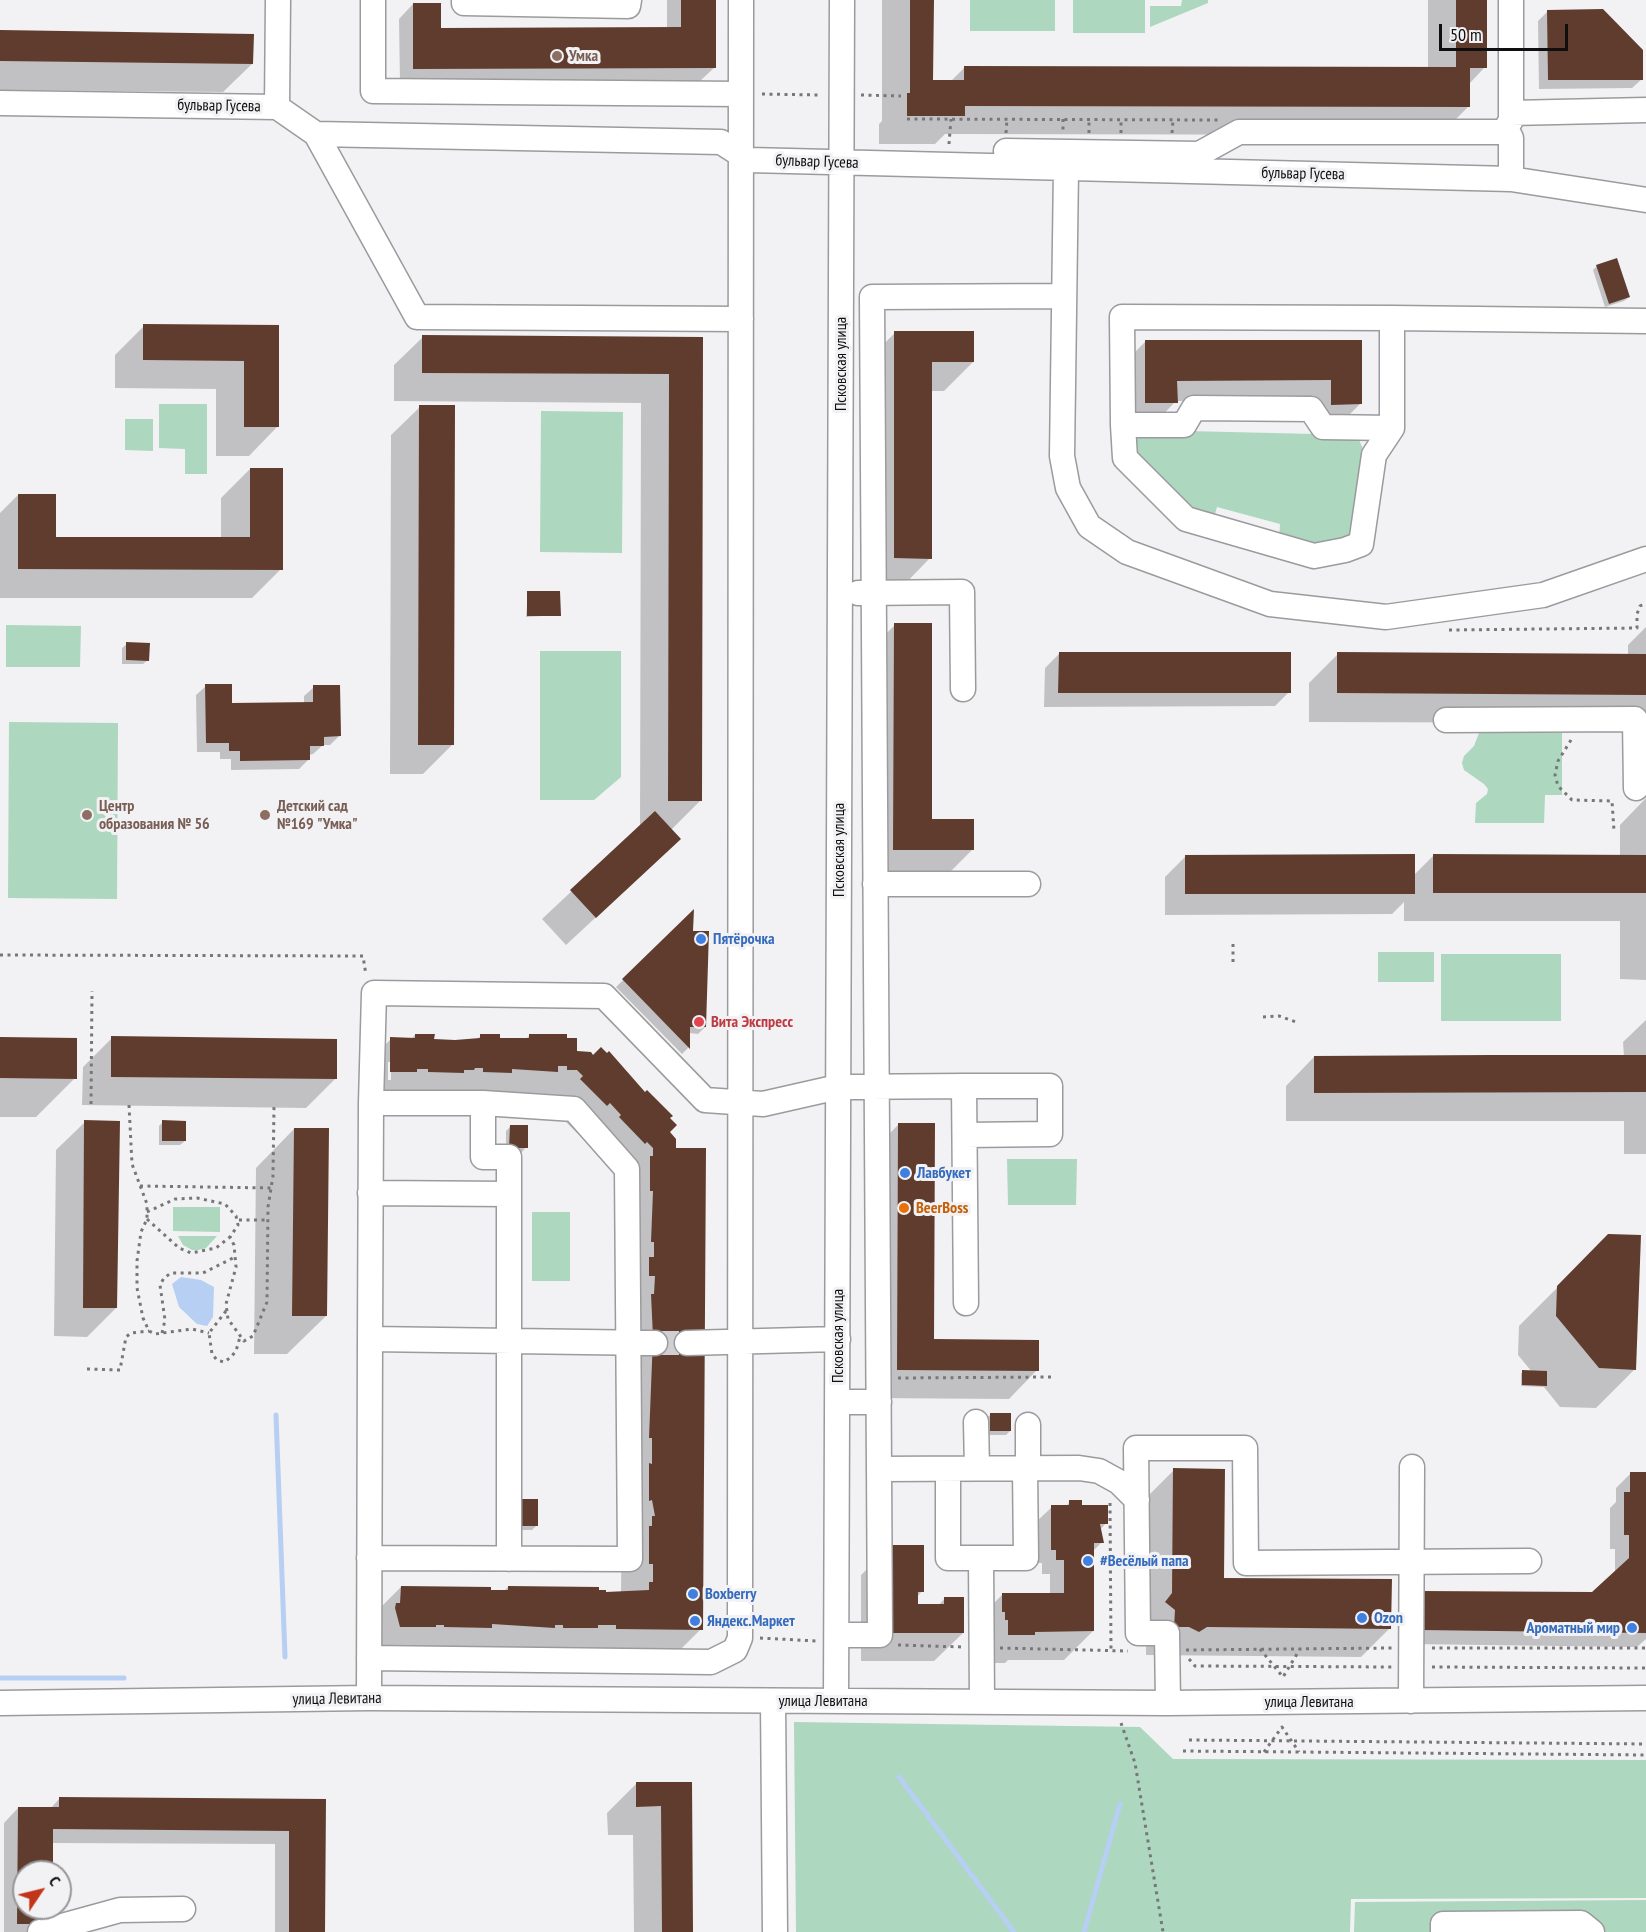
<!DOCTYPE html>
<meta charset="utf-8">
<style>
body{margin:0}
#map{position:relative;width:1646px;height:1932px;overflow:hidden;background:#f2f1f4;font-family:"PT Sans Narrow",sans-serif}
canvas{display:block}
.north{position:absolute;left:12px;top:1860px;width:60px;height:60px;box-sizing:border-box;background:#f2f1f4;border:2px solid #979799;border-radius:50%;rotate:55deg;font-size:16px;font-weight:700;line-height:24px;text-align:center;color:#0f0f10}
.north::after{content:'';display:block;margin:auto;width:21px;height:27px;background:#c13619;clip-path:polygon(50% 0,100% 100%,50% 72%,0 100%)}
.scale{position:absolute;left:1439px;top:24px;width:129px;height:27px;box-sizing:border-box;border:3px solid #0f0f10;border-top:0;padding-left:8px;font-size:18px;line-height:21px;white-space:nowrap;color:#0f0f10;-webkit-text-stroke:4px #f2f1f4;paint-order:stroke}
</style>
<div id="map">
<canvas width="1646" height="1932"></canvas>
<div class="north">С</div>
<div class="scale">50 m</div>
</div>
<script>
const ctx = document.querySelector('canvas').getContext('2d');
ctx.lineJoin = 'round';
function fill(path, color) { ctx.fillStyle = color; ctx.fill(path, 'evenodd'); }
const shape = rows => new Path2D(rows.map(r => 'M' + r).join(''));
function trace(path, color, width, dash) { ctx.strokeStyle = color; ctx.lineWidth = width; ctx.lineCap = dash ? 'butt' : 'round'; ctx.setLineDash(dash || []); ctx.stroke(path); }
function label(font, color, halo, rows, align = 'center') {
  ctx.font = font + ' "PT Sans Narrow",sans-serif'; ctx.lineWidth = 6; ctx.setLineDash([]); ctx.textBaseline = 'middle'; ctx.strokeStyle = halo; ctx.fillStyle = color; for (const [text, x, y, turn = 0] of rows) {
    ctx.save(); ctx.translate(x, y); ctx.rotate((+turn || 0) * Math.PI / 180); ctx.textAlign = isNaN(turn) ? turn : align; if (halo) ctx.strokeText(text, 0, 0); ctx.fillText(text, 0, 0); ctx.restore();
  }
}
fill(shape([
 [970,0,1055,0,1055,31,970,31],
 [1073,0,1145,0,1145,33,1073,33],
 [1182,0,1208,0,1208,3,1150,27,1150,6,1181,6],
 [159,404,207,404,207,474,185,474,185,449,159,448],
 [541,411,623,412,622,553,540,552],
 [125,419,153,419,153,451,125,450],
 [1144,430,1357,435,1363,449,1351,539,1312,547,1279,540,1280,524,1217,507,1213,521,1188,513,1142,465,1133,447,1134,440],
 [6,625,81,626,80,667,6,667],
 [540,651,621,651,621,777,594,800,540,800],
 [9,722,118,723,117,899,8,898],
 [1479,733,1562,733,1562,795,1545,795,1544,823,1475,823,1476,803,1487,794,1488,789,1484,784,1464,770,1462,763,1464,756,1474,746],
 [1378,952,1434,952,1434,982,1378,982],
 [1441,954,1561,954,1561,1021,1441,1021],
 [1007,1159,1077,1159,1076,1205,1008,1205],
 [173,1207,220,1207,220,1232,173,1231],
 [532,1212,570,1212,570,1281,532,1281],
 [178,1236,217,1236,206,1248,198,1250,192,1250,183,1245],
 [794,1722,1140,1727,1173,1759,1646,1760,1646,1898,1351,1899,1350,1932,796,1932],
 [1646,1900,1646,1932,1354,1932,1355,1902]
]), '#add7be');
fill(shape([
 [181,1277,201,1280,214,1287,213,1317,207,1326,197,1324,179,1307,172,1284]
]), '#b7cff3');
fill(shape([
 [667,0,714,0,715,67,700,81,400,83,399,19,413,4,440,29,667,28],
 [882,0,932,0,932,81,951,81,965,67,1428,69,1428,0,1485,0,1485,67,1469,84,1469,106,1440,135,945,134,935,144,879,144,879,124,882,121],
 [1548,11,1642,79,1632,88,1539,89,1538,21],
 [0,32,252,64,223,92,0,90],
 [1597,266,1629,297,1624,301,1605,307,1593,270],
 [144,326,278,327,277,427,249,456,216,456,216,389,115,388,115,355],
 [895,333,973,362,944,391,931,391,930,558,902,587,866,587,866,361],
 [423,337,702,338,700,801,671,830,650,867,566,945,542,919,640,827,641,403,394,401,394,365],
 [1360,341,1360,404,1339,425,1311,401,1176,401,1155,423,1125,423,1124,363,1145,342],
 [420,407,452,745,423,774,390,774,391,435],
 [250,469,281,569,252,598,0,598,0,513,18,495,55,539,221,539,221,498],
 [528,593,559,615,526,617],
 [895,625,930,820,972,850,943,879,865,878,866,653],
 [1646,627,1646,779,1630,723,1309,722,1309,683,1338,654,1628,656,1628,645],
 [127,644,148,660,143,664,122,664,122,648],
 [1059,654,1289,692,1275,706,1044,707,1045,668],
 [206,686,231,704,304,704,304,696,314,687,339,736,330,745,323,745,313,754,309,755,309,759,299,769,231,770,231,759,220,759,220,752,197,752,196,695],
 [1646,798,1646,980,1620,979,1620,921,1404,921,1404,902,1392,914,1165,915,1165,877,1186,856,1413,876,1433,856,1620,856,1620,825],
 [693,912,692,932,705,1027,698,1034,689,1033,688,1048,682,1054,616,987],
 [1646,1020,1646,1154,1624,1154,1624,1121,1286,1121,1286,1086,1314,1057,1624,1057,1623,1042],
 [415,1035,433,1041,463,1042,477,1039,481,1036,499,1040,525,1040,530,1035,576,1053,668,1119,701,1629,672,1658,372,1655,372,1616,401,1587,504,1591,508,1587,621,1594,625,1183,580,1130,577,1133,553,1109,387,1101,362,1068,391,1039,411,1039],
 [388,1062,391,1062,391,1080,388,1080],
 [112,1038,335,1079,306,1108,82,1105,83,1067],
 [0,1039,75,1078,36,1117,0,1117],
 [85,1122,116,1308,87,1337,54,1336,56,1150],
 [163,1122,185,1141,180,1145,159,1145,159,1126],
 [899,1124,933,1341,1037,1370,1009,1399,869,1398,870,1153],
 [510,1127,526,1147,522,1152,506,1151,506,1131],
 [294,1129,326,1316,287,1354,254,1354,256,1168],
 [1609,1236,1635,1369,1596,1408,1560,1407,1544,1387,1521,1386,1521,1373,1532,1372,1518,1355,1519,1326],
 [991,1414,1010,1431,1006,1435,986,1435,986,1419],
 [1174,1470,1222,1580,1390,1628,1361,1657,1146,1655,1145,1499],
 [1630,1474,1646,1474,1646,1639,1637,1647,1407,1644,1407,1606,1592,1594,1615,1573,1615,1549,1610,1549,1610,1508,1616,1502,1616,1488],
 [520,1500,537,1525,532,1530,516,1530],
 [1070,1502,1106,1523,1100,1530,1102,1542,1092,1552,1093,1631,1064,1660,1008,1660,1005,1663,980,1663,973,1624,1002,1595,1050,1595,1050,1574,1042,1574,1042,1563,1038,1563,1037,1521,1052,1507,1065,1507],
 [890,1547,922,1591,917,1597,917,1606,938,1606,945,1598,963,1633,934,1661,861,1661,861,1575],
 [636,1784,690,1784,691,1932,634,1932,633,1835,608,1835,607,1813],
 [60,1798,324,1800,324,1932,275,1932,275,1844,52,1843,52,1872,24,1872,24,1908,52,1908,43,1932,4,1932,4,1823,18,1808,50,1809]
]), '#0003');
trace(shape([
 [276,1415,285,1657],
 [0,1678,124,1678],
 [899,1777,1014,1932],
 [1084,1932,1120,1804]
]), '#b7cff3', 5);
fill(shape([
 [681,0,716,0,716,68,413,69,413,3,441,3,441,28,681,27],
 [910,0,934,0,933,80,964,80,964,66,1456,67,1456,0,1487,0,1487,68,1470,68,1470,107,965,106,965,116,907,116,907,93,910,93],
 [1603,9,1643,50,1643,80,1548,80,1547,10],
 [0,30,254,34,253,64,0,61],
 [1617,258,1630,297,1609,304,1596,265],
 [143,324,279,325,279,427,244,427,244,361,143,360],
 [894,331,974,331,974,362,932,362,932,559,894,558],
 [422,335,703,337,702,801,668,801,669,374,422,373],
 [1145,340,1362,340,1362,404,1331,405,1331,380,1177,381,1178,403,1145,403],
 [419,405,455,405,454,745,418,745],
 [250,468,283,468,283,570,18,569,18,494,56,494,56,537,250,537],
 [527,591,560,591,561,616,527,616],
 [894,623,932,623,932,819,974,819,974,850,893,850],
 [126,642,150,643,149,661,126,660],
 [1059,652,1291,652,1291,693,1058,693],
 [1337,652,1646,654,1646,695,1337,693],
 [205,684,232,684,232,703,313,702,313,685,340,685,341,736,324,737,324,746,310,746,310,760,240,761,240,751,229,751,229,743,206,743],
 [655,811,681,839,596,918,570,890],
 [1415,854,1415,894,1185,894,1185,855],
 [1433,854,1646,855,1646,893,1433,893],
 [694,909,693,931,709,931,706,1027,690,1027,690,1049,622,979],
 [415,1034,435,1034,434,1039,455,1040,480,1038,480,1034,500,1034,500,1038,529,1038,529,1034,567,1034,567,1038,577,1038,577,1051,591,1052,593,1055,601,1047,607,1053,609,1051,645,1092,647,1090,673,1116,670,1118,677,1125,670,1132,676,1139,676,1148,706,1148,703,1630,616,1629,616,1625,598,1625,598,1628,563,1628,563,1625,555,1625,555,1628,492,1624,492,1628,444,1627,444,1625,436,1625,436,1627,400,1627,395,1608,396,1603,400,1603,401,1586,491,1587,491,1590,508,1590,508,1586,599,1587,599,1590,606,1590,606,1592,649,1590,649,1582,653,1582,653,1564,649,1564,649,1526,652,1526,652,1516,655,1516,652,1500,649,1501,649,1463,652,1464,652,1438,649,1438,653,1337,651,1294,654,1294,655,1276,649,1276,649,1257,654,1257,654,1242,651,1242,653,1191,650,1191,650,1156,653,1156,653,1148,647,1142,645,1144,619,1117,621,1115,610,1103,607,1106,580,1079,583,1076,577,1070,567,1070,567,1066,558,1066,558,1072,512,1069,512,1073,483,1072,483,1068,475,1068,474,1070,464,1070,464,1073,428,1072,428,1069,417,1069,417,1072,390,1072,390,1037,415,1038],
 [111,1036,337,1039,337,1079,111,1077],
 [0,1037,77,1038,77,1079,0,1078],
 [1491,1055,1646,1055,1646,1092,1314,1093,1314,1056],
 [84,1120,120,1121,117,1308,83,1308],
 [162,1120,186,1121,186,1141,162,1141],
 [898,1123,935,1123,934,1339,1039,1340,1039,1371,897,1370],
 [510,1125,528,1125,528,1148,509,1148],
 [294,1128,329,1128,327,1316,292,1316],
 [1608,1234,1641,1235,1636,1370,1599,1368,1556,1316,1557,1286],
 [1522,1370,1547,1371,1547,1386,1522,1385],
 [990,1413,1011,1413,1011,1431,990,1431],
 [1173,1468,1225,1469,1224,1578,1392,1579,1391,1629,1207,1627,1199,1632,1189,1627,1174,1627,1175,1610,1165,1602,1172,1593],
 [1630,1472,1646,1472,1646,1633,1421,1630,1421,1591,1592,1592,1629,1558,1629,1535,1624,1535,1624,1492,1630,1492],
 [520,1499,538,1499,538,1526,520,1526],
 [1069,1500,1082,1500,1082,1505,1108,1505,1108,1524,1100,1524,1104,1543,1094,1543,1094,1631,1035,1632,1035,1635,1008,1635,1008,1620,1005,1620,1005,1612,1002,1612,1002,1593,1064,1593,1064,1560,1056,1560,1056,1550,1051,1550,1051,1505,1069,1505],
 [890,1545,924,1545,924,1592,918,1592,918,1604,944,1604,944,1597,964,1597,964,1633,890,1633],
 [636,1782,692,1782,693,1932,662,1932,661,1806,636,1807],
 [59,1797,326,1799,325,1932,289,1932,289,1831,53,1829,53,1872,24,1872,24,1908,53,1908,53,1924,17,1924,18,1807,59,1807]
]), '#5f3c2d');
trace(shape([
 [655,1343,687,1343]
]), '#d0cfd2', 24, [24, 12]);
const minor = shape([
 [373,0,373,91,741,94],
 [464,0,464,3,628,6,629,0],
 [0,103,277,107,316,134,721,142,749,160,1511,179,1646,200],
 [277,107,278,0],
 [1511,113,1646,110],
 [1507,130,1511,138,1511,179],
 [316,134,417,317,741,319],
 [1006,151,1199,154,1239,132,1504,132,1511,120,1511,0],
 [1066,169,1062,456,1068,488,1089,526,1127,552,1270,604,1386,617,1543,595,1646,559],
 [1392,318,1392,428,1323,427,1311,409,1194,408,1184,425,1123,425,1122,317,1392,318,1646,321],
 [1123,425,1125,458,1186,519,1314,556,1345,550,1361,544,1374,455,1392,428],
 [858,593,962,592,963,689],
 [1446,720,1635,719,1636,788],
 [875,884,1028,884],
 [964,1086,1050,1086,1050,1134,965,1135],
 [371,1103,374,993,604,996,705,1100,763,1104,838,1087,964,1086,966,1303],
 [370,1193,509,1194],
 [370,1339,371,1103,483,1103,483,1157,509,1157,509,1559],
 [687,1343,838,1339],
 [837,1402,879,1402],
 [976,1422,977,1468],
 [1028,1425,1028,1468],
 [879,1469,872,297,1064,296],
 [948,1469,948,1558,1026,1558,1025,1468],
 [369,1558,630,1559,627,1169,574,1109,483,1103],
 [981,1558,982,1702],
 [837,1635,880,1635,879,1469,1079,1468,1099,1471,1119,1482,1137,1500],
 [369,1658,711,1662,735,1650,740,1638,741,0],
 [369,1698,370,1339,655,1343],
 [773,1701,775,1932],
 [836,1701,842,0],
 [1411,1701,1412,1467],
 [0,1703,369,1698,1168,1703,1646,1698],
 [1168,1703,1167,1633,1138,1633,1136,1448,1245,1448,1246,1563,1529,1561],
 [40,1932,120,1910,183,1909],
 [1443,1932,1443,1924,1581,1923,1592,1932]
]);
trace(minor, '#9b9a9d', 27);
trace(shape([
 [762,94,821,95],
 [861,95,901,96],
 [907,119,1219,120],
 [1063,119,1063,133],
 [1006,133,1007,119],
 [1089,133,1089,120],
 [1121,133,1121,120],
 [1172,133,1173,120],
 [949,144,951,119],
 [1449,630,1637,628,1637,614,1640,606,1646,603],
 [1571,740,1558,761,1555,775,1558,786,1572,800,1612,801,1614,831],
 [1233,944,1233,965],
 [0,955,363,956,366,975],
 [1263,1017,1279,1016,1296,1022],
 [91,1104,92,991],
 [129,1105,132,1164,147,1204,147,1219,141,1232,137,1261,137,1288,143,1318,149,1331,155,1334,192,1329,209,1333],
 [140,1186,272,1188],
 [147,1212,175,1199,197,1198,225,1204,236,1216,238,1225,230,1237,234,1245,236,1267,226,1304,228,1319,244,1341,253,1336,267,1302,268,1207,273,1176,274,1106],
 [147,1219,179,1248,191,1253,216,1248,230,1237],
 [239,1220,268,1220],
 [226,1311,209,1333,212,1354,217,1360,224,1362,230,1358,236,1351,240,1337],
 [162,1333,165,1320,160,1285,164,1278,171,1273,203,1273,235,1257],
 [87,1369,120,1370,126,1337,131,1333,149,1331],
 [898,1378,1051,1377],
 [1110,1503,1111,1651],
 [760,1638,816,1641],
 [898,1645,963,1647],
 [1000,1648,1128,1651],
 [1432,1648,1646,1648],
 [1260,1649,1283,1677,1300,1649],
 [1186,1650,1392,1648],
 [1189,1659,1195,1666,1392,1667],
 [1432,1667,1646,1668],
 [1121,1723,1135,1763,1163,1932],
 [1189,1740,1646,1744],
 [1183,1751,1646,1755],
 [1264,1752,1282,1727,1299,1752]
]), '#777779', 3, [3, 4.5]);
trace(minor, '#fff', 24);
for (const [x, y, r, color] of [
 [557,56,6,"#8d6e63"],
 [87,815,6,"#8d6e63"],
 [265,815,6,"#8d6e63"],
 [701,939,6,"#3f7fe0"],
 [699,1022,6,"#e0444e"],
 [905,1173,6,"#3f7fe0"],
 [904,1208,6,"#e8710a"],
 [1088,1561,6,"#3f7fe0"],
 [693,1594,6,"#3f7fe0"],
 [1362,1618,6,"#3f7fe0"],
 [695,1621,6,"#3f7fe0"],
 [1632,1628,6,"#3f7fe0"]
]) { const dot = new Path2D(); dot.arc(x, y, r, 0, 2 * Math.PI); ctx.fillStyle = color; ctx.fill(dot); trace(dot, '#f2f1f4', 2); }
label('bold 16px', '#785e54', '#f2f1f4', [
 ["Умка",569,56],
 ["Центр",99,806],
 ["образования № 56",99,824],
 ["Детский сад",277,806],
 ["№169 \"Умка\"",277,824]
], 'left');
label('16px', '#0f0f10', '#f2f1f4', [
 ["бульвар Гусева",219,106,1],
 ["бульвар Гусева",817,162,2],
 ["бульвар Гусева",1303,174,1],
 ["Псковская улица",841,364,-90],
 ["Псковская улица",839,850,-90],
 ["Псковская улица",838,1336,-90],
 ["улица Левитана",337,1699,-1],
 ["улица Левитана",823,1701],
 ["улица Левитана",1309,1702]
]);
label('bold 16px', '#366cbe', '#f2f1f4', [
 ["Пятёрочка",713,939],
 ["Лавбукет",917,1173],
 ["#Весёлый папа",1100,1561],
 ["Boxberry",705,1594],
 ["Ozon",1374,1618],
 ["Яндекс.Маркет",707,1621],
 ["Ароматный мир",1620,1628,"right"]
], 'left');
label('bold 16px', '#be3a42', '#f2f1f4', [
 ["Вита Экспресс",711,1022]
], 'left');
label('bold 16px', '#c56008', '#f2f1f4', [
 ["BeerBoss",916,1208]
], 'left');
</script>
